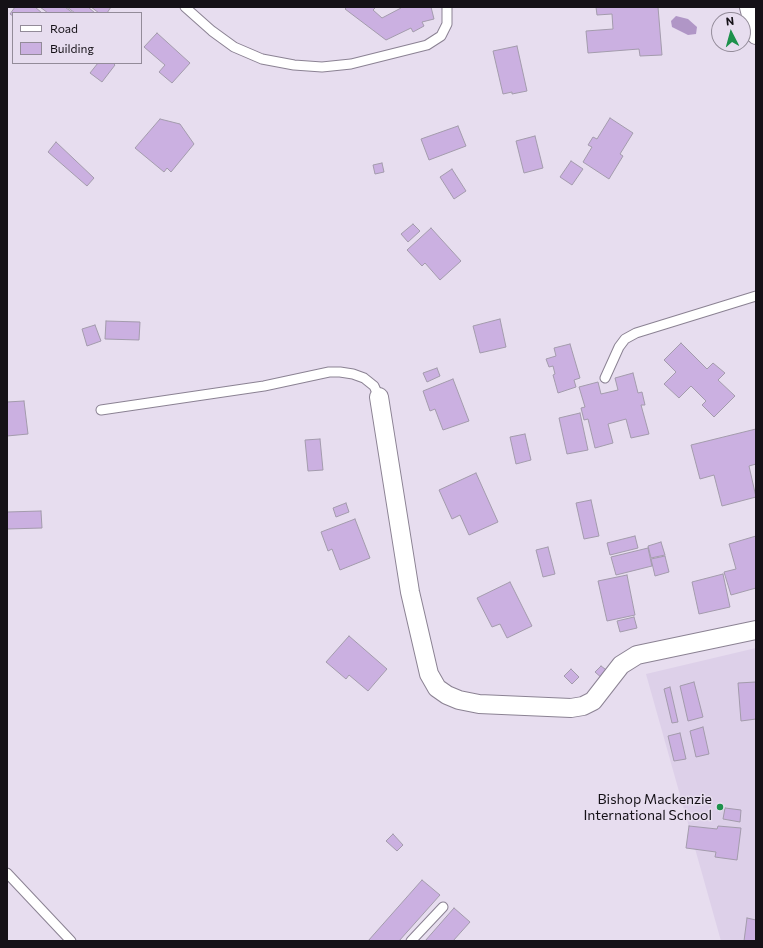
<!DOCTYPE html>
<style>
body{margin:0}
#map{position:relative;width:763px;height:948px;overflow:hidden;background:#e7ddef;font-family:Commissioner,sans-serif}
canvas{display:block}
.frame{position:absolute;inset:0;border:8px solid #151117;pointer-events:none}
.legend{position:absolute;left:12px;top:12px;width:130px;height:52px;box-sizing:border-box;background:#e7ddef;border:1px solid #938b99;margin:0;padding:5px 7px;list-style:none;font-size:12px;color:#151117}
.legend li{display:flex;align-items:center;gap:8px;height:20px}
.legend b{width:20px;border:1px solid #938b99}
.north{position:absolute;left:711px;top:12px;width:40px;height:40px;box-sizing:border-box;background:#e7ddef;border:1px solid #938b99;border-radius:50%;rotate:354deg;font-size:11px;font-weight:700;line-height:16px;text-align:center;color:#151117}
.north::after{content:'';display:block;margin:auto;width:14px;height:18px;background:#1d914c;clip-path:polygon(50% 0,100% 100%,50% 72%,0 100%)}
</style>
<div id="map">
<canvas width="763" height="948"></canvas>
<div class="frame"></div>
<ul class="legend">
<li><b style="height:5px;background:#fff"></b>Road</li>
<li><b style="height:11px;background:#cbb0e1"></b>Building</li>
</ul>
<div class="north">N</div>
</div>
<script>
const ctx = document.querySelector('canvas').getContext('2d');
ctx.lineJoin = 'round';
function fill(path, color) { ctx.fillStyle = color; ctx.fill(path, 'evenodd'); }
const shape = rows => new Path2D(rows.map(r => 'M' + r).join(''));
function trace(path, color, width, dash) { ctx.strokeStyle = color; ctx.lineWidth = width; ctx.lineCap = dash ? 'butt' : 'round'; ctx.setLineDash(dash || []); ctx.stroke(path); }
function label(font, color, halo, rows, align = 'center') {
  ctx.font = font + ' Commissioner,sans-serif'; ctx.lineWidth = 3; ctx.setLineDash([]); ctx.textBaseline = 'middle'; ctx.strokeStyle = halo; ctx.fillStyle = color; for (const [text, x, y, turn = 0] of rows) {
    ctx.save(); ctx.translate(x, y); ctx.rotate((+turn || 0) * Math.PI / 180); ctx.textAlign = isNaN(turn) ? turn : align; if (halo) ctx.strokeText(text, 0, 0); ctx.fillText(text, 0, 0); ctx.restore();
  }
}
fill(shape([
 [756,648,756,941,721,941,646,674]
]), '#ddd0e9');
fill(shape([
 [676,16,688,19,697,27,696,34,688,35,672,27,671,21]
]), '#b096c6');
const building = shape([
 [15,7,35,7,42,13,13,13,13,16,10,14,15,7],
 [40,7,65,7,73,13,48,13,40,7],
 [67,7,88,7,95,13,75,13,67,7],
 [91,7,111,7,107,13,99,13,91,7],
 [347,7,376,7,373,10,382,18,401,8,400,7,431,7,434,19,422,22,424,26,413,32,411,28,386,40,345,9,347,7],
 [596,7,658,7,662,55,640,56,639,49,588,53,586,31,613,29,612,14,597,15,596,7],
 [157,33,190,63,172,83,159,72,165,65,144,47,157,33],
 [517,46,527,91,512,94,512,92,503,94,493,51,517,46],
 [98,63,113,63,115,65,102,82,90,73,98,63],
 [610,118,633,133,620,154,623,156,609,179,583,162,592,147,588,145,593,137,597,139,610,118],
 [160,119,180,124,194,144,171,172,167,168,164,172,135,148,160,119],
 [458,126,466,146,429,160,421,139,458,126],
 [535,136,543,168,524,173,516,141,535,136],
 [56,142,94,178,87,186,48,152,56,142],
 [571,161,583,169,572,185,560,177,571,161],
 [382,163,384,172,375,174,373,165,382,163],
 [452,169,466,191,454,199,440,177,452,169],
 [413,224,420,231,408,242,401,234,413,224],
 [431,228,461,261,440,280,425,263,422,266,407,250,431,228],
 [500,319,506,347,480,353,473,326,500,319],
 [106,321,140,322,139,340,105,339,106,321],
 [95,325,101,341,87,346,82,329,95,325],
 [681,343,707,369,713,363,725,373,718,380,735,396,714,417,702,405,706,401,691,386,679,398,664,384,676,372,664,360,681,343],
 [570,344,580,378,574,380,576,387,558,393,553,375,555,374,553,366,549,367,546,359,556,356,554,348,570,344],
 [437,368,440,376,427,382,423,373,437,368],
 [633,373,638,393,642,392,645,405,641,405,649,434,631,438,626,419,608,424,613,443,595,448,588,419,584,420,581,408,585,407,579,387,598,382,601,394,618,390,615,378,633,373],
 [453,379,469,421,443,430,435,409,430,411,423,391,453,379],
 [24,401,28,434,7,436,7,402,24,401],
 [580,413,588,450,567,454,559,418,580,413],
 [756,429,756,464,749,466,756,497,722,506,714,475,700,479,691,445,756,429],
 [525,434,531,460,516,464,510,437,525,434],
 [320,439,323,470,308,471,305,440,320,439],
 [476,473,498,522,469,535,460,515,452,519,439,490,476,473],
 [591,500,599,536,584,539,576,503,591,500],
 [346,503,349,512,336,517,333,508,346,503],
 [41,511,42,528,7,529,7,512,41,511],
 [355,519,370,558,340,570,332,549,328,551,321,532,355,519],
 [635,536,638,548,610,555,607,543,635,536],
 [756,536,756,588,731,595,724,572,736,569,729,544,756,536],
 [661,542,665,555,651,558,648,546,661,542],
 [548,547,555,574,543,577,536,550,548,547],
 [648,548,652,566,616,575,611,557,648,548],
 [665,556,669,572,655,576,651,559,665,556],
 [723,574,730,607,699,614,692,582,723,574],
 [627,575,635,615,607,621,598,581,627,575],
 [510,582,532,626,507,638,500,624,492,627,477,598,510,582],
 [634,617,637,628,620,632,617,621,634,617],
 [349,636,387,669,368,691,349,675,346,679,326,662,349,636],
 [601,666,609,672,603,679,595,672,601,666],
 [571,669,579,677,572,684,564,676,571,669],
 [694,682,703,717,688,721,680,686,694,682],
 [756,682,756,719,741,721,738,683,756,682],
 [670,687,678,722,672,723,664,689,670,687],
 [703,727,709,754,696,757,690,731,703,727],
 [680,733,686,759,674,761,668,736,680,733],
 [725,808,741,810,740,822,723,819,725,808],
 [689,826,717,829,718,826,741,828,737,860,715,857,716,852,686,848,689,826],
 [393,834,403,845,397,851,386,841,393,834],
 [422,880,440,895,399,941,368,941,422,880],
 [454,908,470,922,453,941,425,941,454,908],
 [747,918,756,920,756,941,744,941,747,918]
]);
fill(building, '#cbb0e1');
trace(building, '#a39bac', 1);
const service = shape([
 [185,7,212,31,234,47,262,59,294,65,322,67,351,64,427,45,441,36,447,24,447,7],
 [605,378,619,347,625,339,636,333,756,296],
 [101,410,264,386,329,372,340,372,353,374,364,378,374,386,379,397],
 [7,873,71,941],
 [411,941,443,907]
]);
const minor = shape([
 [749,7,756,35],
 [379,397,410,592,429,674,437,688,447,695,459,700,479,704,571,708,583,706,593,701,621,665,637,655,756,630]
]);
trace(service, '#8b8293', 11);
trace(minor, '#8b8293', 20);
trace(service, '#fff', 9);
trace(minor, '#fff', 18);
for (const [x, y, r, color] of [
 [720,807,4,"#1d914c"]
]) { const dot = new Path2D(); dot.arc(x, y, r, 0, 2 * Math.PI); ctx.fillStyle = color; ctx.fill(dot); trace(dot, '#e7ddef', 1.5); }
label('14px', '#151117', '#e7ddef', [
 ["Bishop Mackenzie",712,799],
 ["International School",712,815]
], 'right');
</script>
